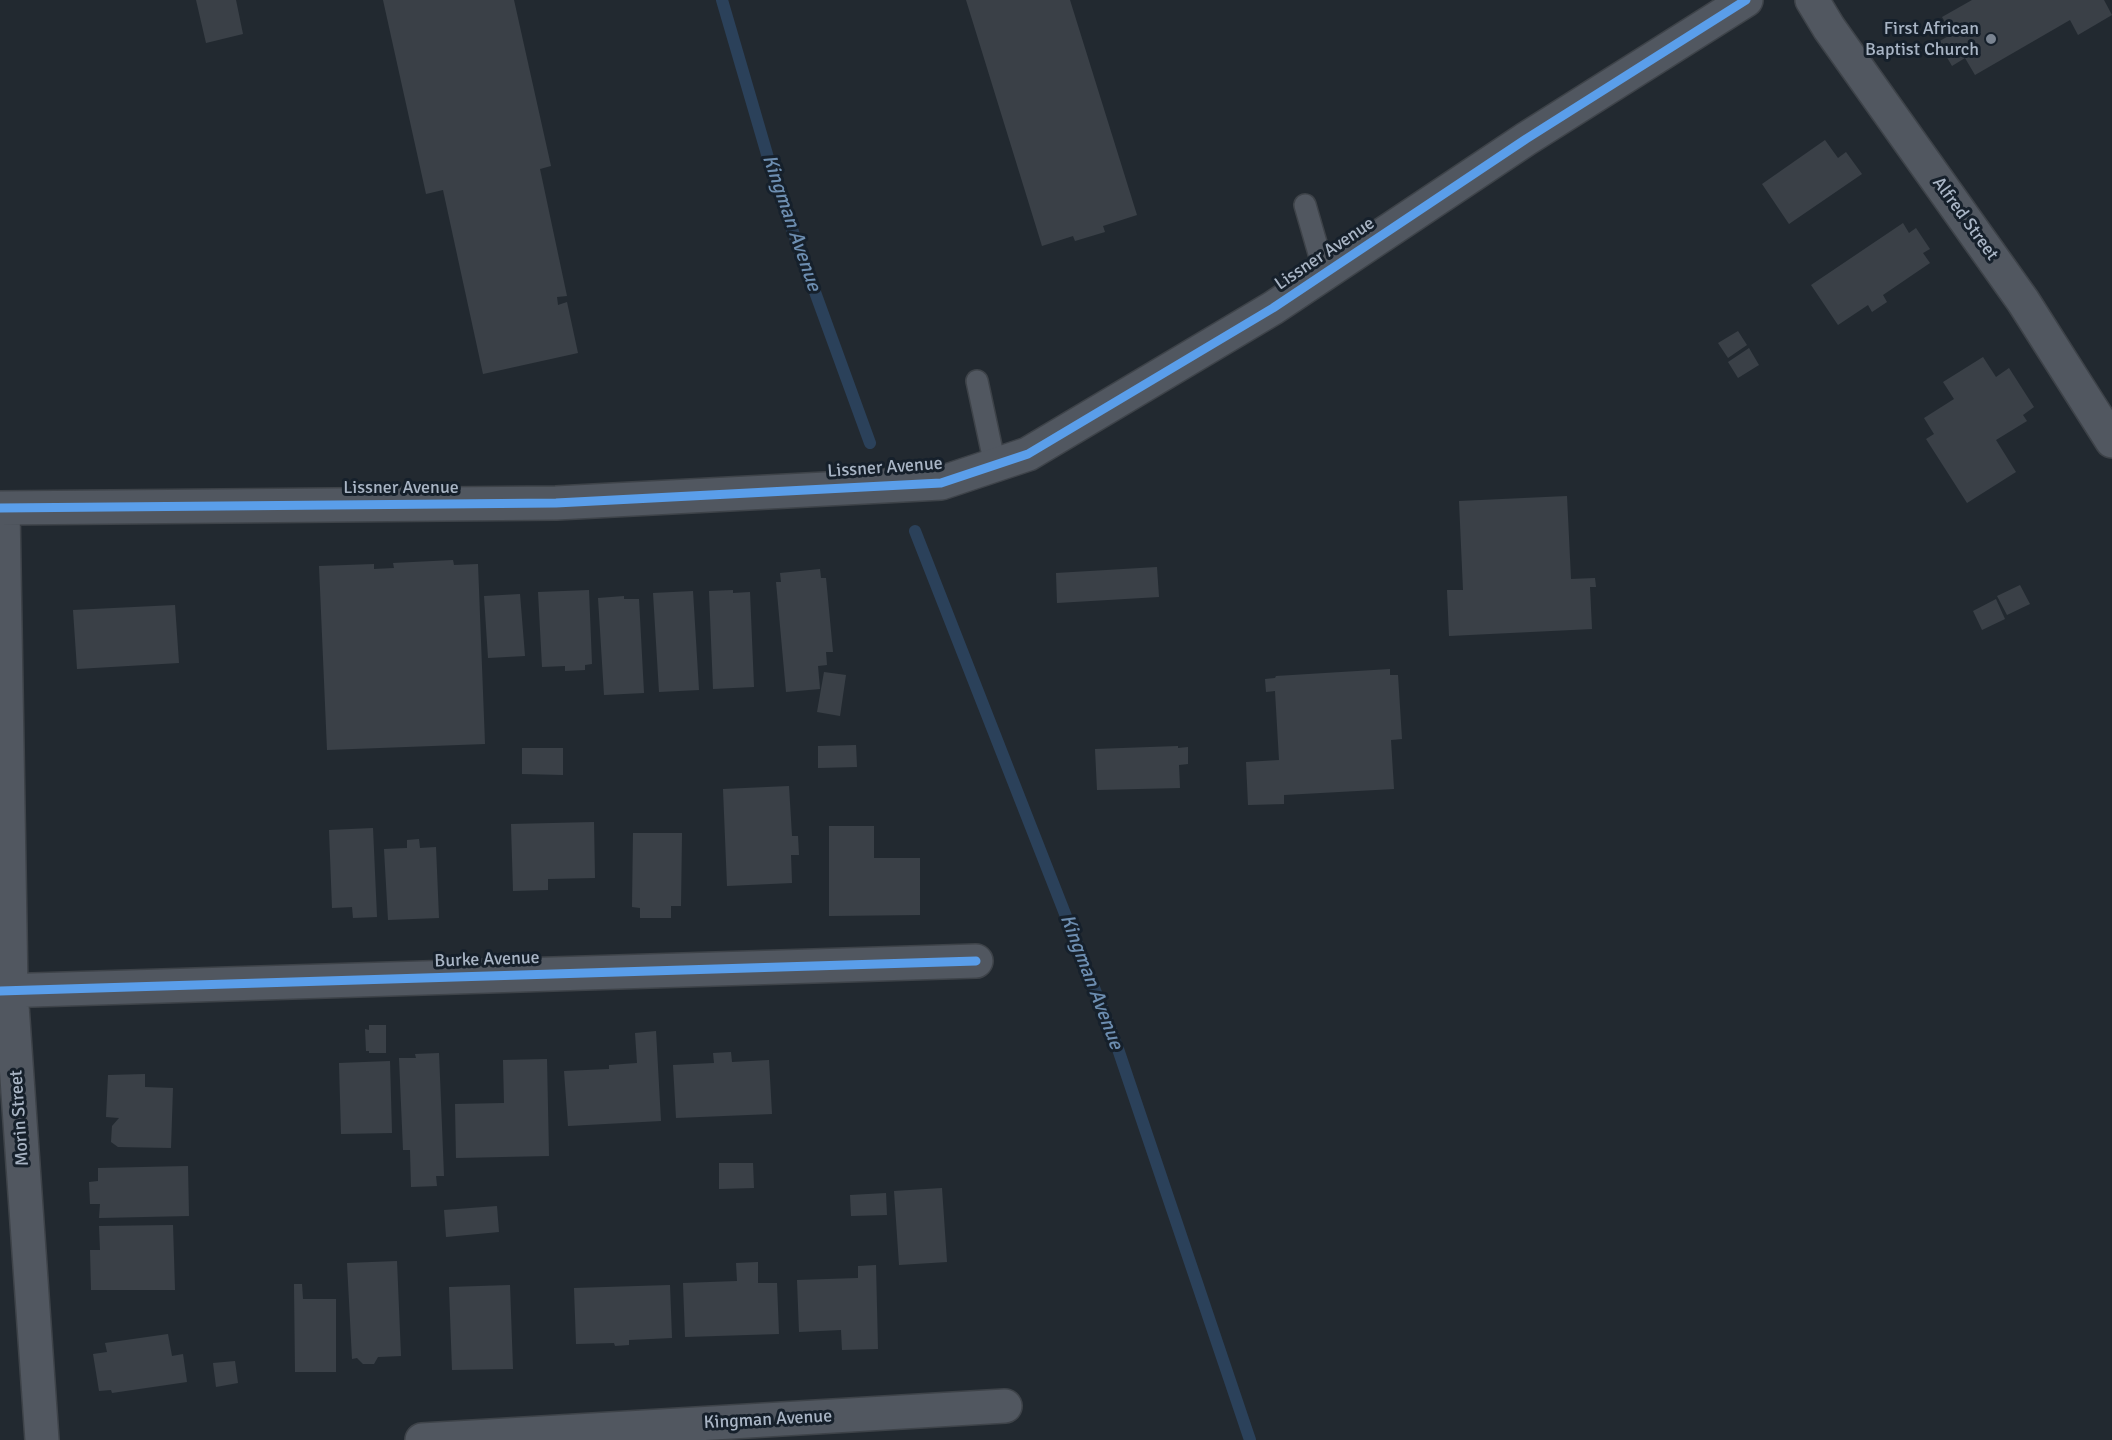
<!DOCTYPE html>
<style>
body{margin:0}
canvas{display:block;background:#222930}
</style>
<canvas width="2112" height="1440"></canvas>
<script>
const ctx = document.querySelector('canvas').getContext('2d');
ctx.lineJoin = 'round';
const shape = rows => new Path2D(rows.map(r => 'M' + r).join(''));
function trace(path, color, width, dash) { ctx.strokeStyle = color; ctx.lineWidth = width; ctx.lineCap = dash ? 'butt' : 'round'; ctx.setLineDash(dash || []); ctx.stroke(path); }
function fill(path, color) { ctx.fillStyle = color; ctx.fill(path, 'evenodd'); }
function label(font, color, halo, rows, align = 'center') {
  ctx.font = font + ' Signika,sans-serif'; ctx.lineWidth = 6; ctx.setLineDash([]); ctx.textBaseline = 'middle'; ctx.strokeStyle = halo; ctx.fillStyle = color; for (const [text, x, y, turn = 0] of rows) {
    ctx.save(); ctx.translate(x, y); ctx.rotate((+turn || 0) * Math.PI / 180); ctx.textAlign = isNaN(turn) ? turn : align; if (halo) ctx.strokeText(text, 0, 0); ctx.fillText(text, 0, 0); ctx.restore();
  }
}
trace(shape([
 [722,0,776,185,870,443],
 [915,531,1118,1049,1250,1440]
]), '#2b415a', 12);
fill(shape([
 [196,0,236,0,243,34,206,43],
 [383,0,514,0,551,166,540,169,567,296,557,297,558,305,567,302,578,353,483,374,443,190,426,194],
 [966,0,1070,0,1137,215,1103,226,1105,232,1075,241,1073,236,1042,246],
 [1972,0,2104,0,2112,15,2078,35,2070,20,1975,75,1965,58,1952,66,1938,42,1952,34,1942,17],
 [1825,140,1838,158,1846,152,1862,174,1789,224,1762,184],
 [1903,223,1909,233,1916,228,1930,249,1923,253,1930,263,1883,295,1887,302,1872,312,1868,305,1838,325,1811,285],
 [1738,331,1747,345,1728,358,1718,343],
 [1749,348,1759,365,1738,378,1728,362],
 [1983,357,1996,377,2009,368,2034,407,2023,415,2027,421,1996,440,2016,472,1967,503,1926,439,1934,434,1924,418,1954,399,1943,382],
 [1567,496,1571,579,1595,578,1596,587,1590,587,1592,629,1449,636,1447,590,1463,590,1459,501],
 [453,560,454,565,478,564,485,744,327,750,319,566,374,564,374,569,394,568,393,563],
 [1157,567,1159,597,1057,603,1056,573],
 [820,569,821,578,826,578,833,652,826,652,827,665,818,666,820,689,786,692,776,582,781,582,780,573],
 [2020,585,2030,604,2007,615,1997,596],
 [589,590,592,664,585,665,585,670,565,671,565,666,542,667,538,592],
 [733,590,733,593,750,592,754,687,713,689,709,591],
 [693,591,699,690,659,692,653,593],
 [520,594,525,656,488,658,484,596],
 [624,596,624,599,639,599,644,693,604,695,598,598],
 [1996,599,2005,619,1982,630,1973,611],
 [175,605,179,663,77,669,73,610],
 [1390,669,1390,675,1398,675,1402,739,1391,740,1394,789,1284,795,1284,804,1248,805,1246,762,1279,760,1275,691,1266,692,1265,679,1275,678,1276,676],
 [824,672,846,675,840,716,817,712],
 [856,745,857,767,818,768,818,746],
 [1178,746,1178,748,1188,747,1188,764,1179,765,1180,788,1097,790,1095,749],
 [522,748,563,748,563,775,522,774],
 [789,786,792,836,798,836,799,855,791,855,792,883,727,886,723,789],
 [594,822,595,878,548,879,548,890,513,891,511,824],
 [829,826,874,826,874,858,920,858,920,915,829,916],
 [373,828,377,917,353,918,352,907,332,908,329,830],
 [633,833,682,833,681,906,671,906,671,918,640,918,640,908,632,907],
 [419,839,420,848,436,847,439,918,388,920,384,849,407,848,407,840],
 [369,1025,386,1025,386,1053,369,1053,369,1051,366,1051,365,1029,369,1030],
 [656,1031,661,1121,568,1126,564,1071,609,1069,609,1065,637,1063,635,1033],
 [731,1052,732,1062,769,1060,772,1114,676,1118,673,1065,714,1063,713,1053],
 [439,1053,444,1176,436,1176,437,1186,411,1187,410,1150,403,1150,399,1058,416,1058,415,1054],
 [547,1059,549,1156,456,1158,455,1104,504,1103,503,1060],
 [390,1061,392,1133,341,1134,339,1063],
 [145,1074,145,1087,173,1088,171,1148,118,1147,111,1142,112,1126,119,1118,106,1117,108,1075],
 [719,1163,753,1163,754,1188,719,1189],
 [188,1166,189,1216,99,1218,100,1204,90,1204,89,1182,98,1181,98,1168],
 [942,1188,947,1262,899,1265,894,1191],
 [886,1193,887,1215,851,1216,850,1195],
 [497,1206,499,1232,446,1237,444,1210],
 [173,1225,175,1290,91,1290,90,1250,100,1250,99,1226],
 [397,1261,401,1356,378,1357,374,1364,363,1364,357,1358,352,1359,347,1263],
 [758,1262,758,1283,777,1283,779,1334,685,1337,683,1283,737,1281,736,1263],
 [876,1265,878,1349,842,1350,841,1330,799,1332,797,1280,858,1278,858,1266],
 [294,1284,302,1284,303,1299,336,1299,336,1372,295,1372],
 [510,1285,513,1369,452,1370,449,1287],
 [670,1285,672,1338,629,1340,629,1345,615,1346,614,1343,576,1344,574,1288],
 [168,1334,172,1356,183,1354,187,1382,112,1393,111,1390,99,1391,93,1354,107,1352,105,1343],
 [235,1361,238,1383,216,1387,213,1363]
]), '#3a4047');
const lane = shape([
 [1305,205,1325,274],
 [977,381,995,465]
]);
const street = shape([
 [1812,0,1829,28,2023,301,2112,441],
 [0,508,556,503,941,483,1028,454,1273,308,1526,139,1746,0],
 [3,508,11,991,42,1440],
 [0,991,976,961],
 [422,1440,1005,1406]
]);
trace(lane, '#3e4349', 24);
trace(street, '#3e4349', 36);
trace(lane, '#515760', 21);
trace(street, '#515760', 33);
trace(shape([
 [0,508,556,503,941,483,1028,454,1273,308,1526,139,1746,0],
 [0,991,976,961]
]), '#5a9eea', 9);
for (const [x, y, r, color] of [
 [1991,39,6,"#7a8491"]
]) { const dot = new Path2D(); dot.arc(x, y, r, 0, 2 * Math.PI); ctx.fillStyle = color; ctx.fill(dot); trace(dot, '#16202b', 2); }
label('18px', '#a9b5c5', '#16202b', [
 ["First African",1979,29],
 ["Baptist Church",1979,50]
], 'right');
label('18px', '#a9b5c5', '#16202b', [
 ["Alfred Street",1965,219,54],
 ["Lissner Avenue",1325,254,-34],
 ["Lissner Avenue",885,468,-4],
 ["Lissner Avenue",401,488],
 ["Burke Avenue",487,960,-2],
 ["Morin Street",20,1118,-94],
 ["Kingman Avenue",768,1420,-3]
]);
label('italic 20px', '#6d8eb1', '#16202b', [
 ["Kingman Avenue",791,223,71],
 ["Kingman Avenue",1091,982,69]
]);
</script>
